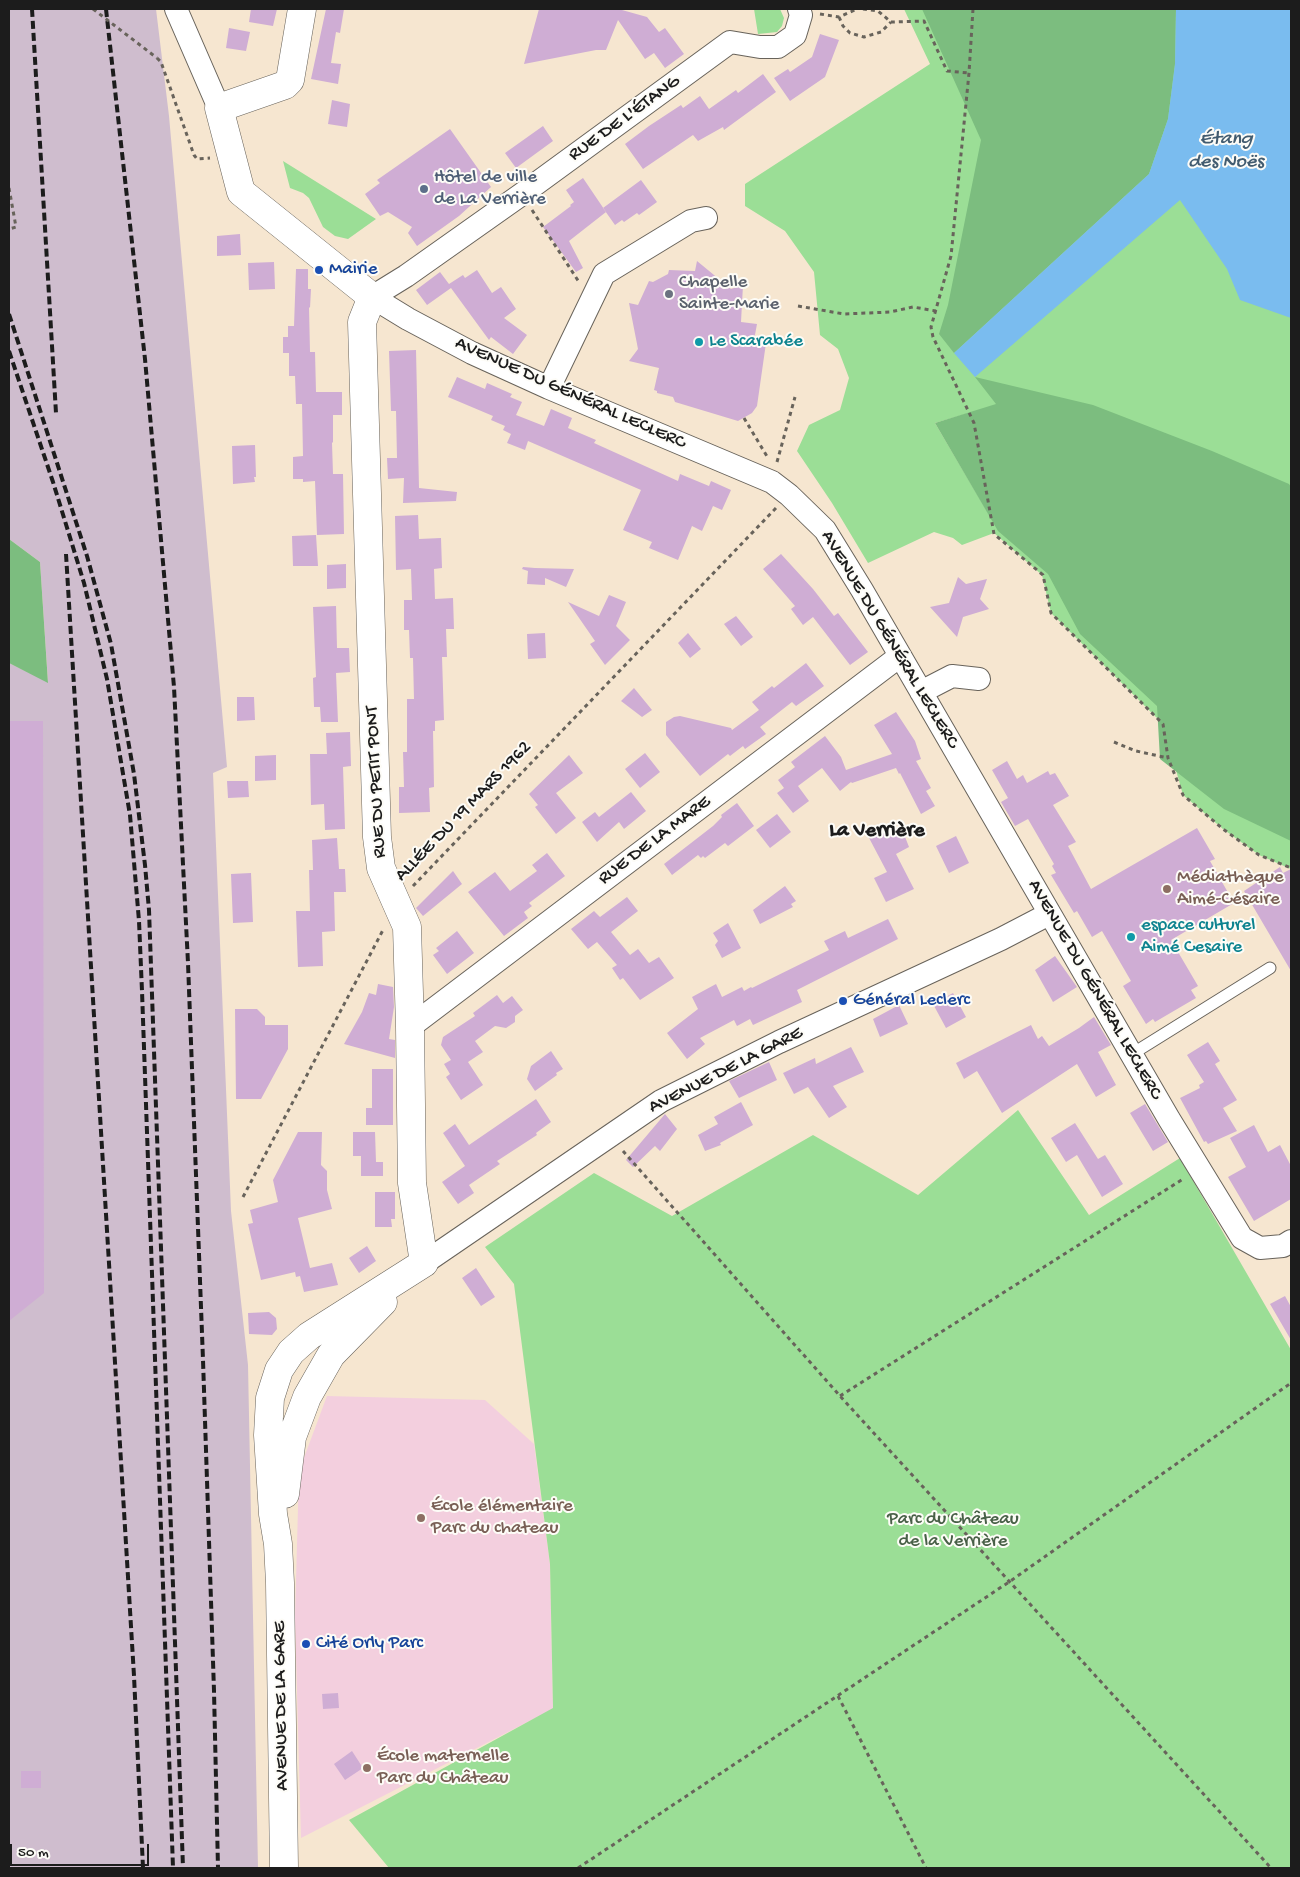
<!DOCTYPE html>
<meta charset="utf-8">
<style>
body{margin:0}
#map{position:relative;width:1300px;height:1877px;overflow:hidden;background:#f6e6d0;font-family:"Gochi Hand",sans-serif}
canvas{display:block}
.frame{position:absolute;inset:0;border:10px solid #1c1c1c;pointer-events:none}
.scale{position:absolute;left:10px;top:1844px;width:139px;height:22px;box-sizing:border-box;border:2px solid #1c1c1c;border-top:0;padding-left:6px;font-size:15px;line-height:18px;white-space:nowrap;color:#1c1c1c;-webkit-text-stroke:4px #fdfcf7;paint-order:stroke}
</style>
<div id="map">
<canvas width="1300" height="1877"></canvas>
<div class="frame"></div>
<div class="scale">50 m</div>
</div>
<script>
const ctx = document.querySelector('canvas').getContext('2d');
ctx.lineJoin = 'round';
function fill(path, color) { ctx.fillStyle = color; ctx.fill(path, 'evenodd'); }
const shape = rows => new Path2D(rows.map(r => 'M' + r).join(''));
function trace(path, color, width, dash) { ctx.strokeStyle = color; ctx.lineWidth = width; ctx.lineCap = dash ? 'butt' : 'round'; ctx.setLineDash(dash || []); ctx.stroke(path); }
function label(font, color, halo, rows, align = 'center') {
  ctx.font = font + ' "Gochi Hand",sans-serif'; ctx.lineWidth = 4; ctx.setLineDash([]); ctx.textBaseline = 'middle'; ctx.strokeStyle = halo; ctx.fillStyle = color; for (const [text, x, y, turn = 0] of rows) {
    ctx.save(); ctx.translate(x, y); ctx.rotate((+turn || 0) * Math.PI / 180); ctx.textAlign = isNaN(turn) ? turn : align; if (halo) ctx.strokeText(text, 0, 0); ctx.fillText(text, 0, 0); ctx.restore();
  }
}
fill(shape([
 [327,1396,485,1400,534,1444,550,1564,553,1709,301,1838,295,1618,299,1471]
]), '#f3cfde');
fill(shape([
 [9,9,156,9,169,116,227,767,213,773,231,1211,248,1365,258,1868,9,1868,9,663,48,682,40,562,9,539]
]), '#cfbdce');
fill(shape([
 [754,9,780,9,784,18,782,26,777,32,758,34],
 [904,9,1291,9,1291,869,1259,855,1223,829,1183,795,1163,724,1051,613,1042,575,994,533,962,545,953,538,934,532,868,563,832,503,797,451,809,425,840,410,849,378,838,349,820,335,814,272,785,231,745,206,745,184,930,64],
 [969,413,991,518,935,423],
 [283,161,376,219,348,239,335,236,323,227,309,198,303,193,290,188],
 [1018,1110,1089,1215,1180,1158,1291,1350,1291,1868,389,1868,349,1820,553,1708,550,1564,514,1284,485,1247,594,1173,672,1216,813,1135,918,1195]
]), '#9bde96');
fill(shape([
 [922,9,1176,9,1175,64,1168,119,1149,174,954,353,939,334,948,305,981,140],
 [975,377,1093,405,1212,451,1289,484,1291,487,1291,841,1224,809,1160,759,1157,706,1080,634,1048,574,998,531,935,423,996,404],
 [9,539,40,562,48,683,9,663]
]), '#7cbd7f');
fill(shape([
 [1176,9,1291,9,1291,318,1240,300,1227,269,1180,200,975,377,954,353,1149,174,1168,119,1175,64]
]), '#7abcef');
fill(shape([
 [251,9,277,9,273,26,249,22],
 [326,9,344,9,340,33,336,32,331,63,341,64,338,84,311,79],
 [539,9,622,9,622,10,647,17,659,32,665,28,684,54,665,68,654,53,645,59,618,20,606,50,596,50,524,64],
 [229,28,250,32,246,51,226,48],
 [820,34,839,40,825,77,790,101,774,78,788,69,790,72,812,57],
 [763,74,776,92,724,130,723,127,698,141,693,135,643,169,625,144,649,126,681,105,683,108,700,96,709,109,736,90,738,93],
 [332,100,350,104,347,127,328,124],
 [543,126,553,141,516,168,505,153],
 [450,129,491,187,459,216,417,246,408,233,412,227,388,212,380,216,365,194,380,183,377,180],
 [583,178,606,212,569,241,583,268,576,272,543,227,571,206,570,205,574,202,566,190],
 [641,180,657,202,639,215,637,213,624,222,622,220,615,225,603,208],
 [240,234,241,255,217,256,217,236],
 [697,261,731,289,743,285,741,322,757,324,754,340,766,343,757,406,752,413,738,421,675,402,673,397,657,393,657,391,654,390,659,368,629,361,638,349,629,303,638,305,649,281,653,282,668,274,669,270,695,271],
 [274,262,275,289,249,290,248,263],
 [296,269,308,269,308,289,311,289,310,308,309,307,310,352,315,352,316,392,342,392,342,415,333,415,333,442,332,443,333,474,343,474,344,534,317,535,315,481,303,482,303,479,293,479,293,457,303,456,302,404,296,404,295,376,289,376,289,353,283,353,283,337,288,337,288,326,294,326],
 [477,270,492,293,501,287,516,309,504,318,527,335,513,354,491,337,489,340,451,288,427,305,416,290,440,272,449,284,463,275,465,278],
 [416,350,419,488,457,492,456,501,403,503,404,478,388,479,387,458,397,458,396,411,391,411,389,351],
 [457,377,485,389,487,383,512,394,510,397,522,402,516,415,544,426,551,409,572,418,568,428,596,440,594,443,678,481,680,474,709,486,711,481,731,490,722,510,713,506,702,531,692,526,678,560,649,548,652,542,623,530,641,490,528,441,525,450,507,443,511,434,503,430,505,426,491,420,493,416,448,397],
 [255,445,256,477,254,477,255,482,233,484,232,446],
 [418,515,419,539,441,538,442,568,434,569,435,599,453,598,454,629,446,629,447,657,442,657,444,720,435,721,435,731,433,731,434,787,429,788,430,812,399,813,399,787,404,787,403,752,407,752,407,699,414,699,413,658,410,658,409,630,404,630,404,600,412,600,411,569,396,570,395,516],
 [316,535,318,566,293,566,292,536],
 [781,554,813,589,834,616,838,613,868,652,850,665,813,617,803,625,791,609,795,606,763,569],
 [346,564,346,588,327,589,327,565],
 [523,567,535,568,574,569,566,587,545,578,545,585,527,584,528,571,522,569],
 [958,577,966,584,987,579,980,599,989,609,963,617,957,637,930,607,949,603],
 [609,595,626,602,616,626,630,640,605,665,590,644,595,641,568,602,599,616],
 [336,606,337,648,349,648,350,672,336,673,338,722,321,722,320,707,314,707,313,678,316,677,313,607],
 [736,616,753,637,741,646,724,624],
 [545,633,546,658,528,659,527,634],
 [688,633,701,649,690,658,678,643],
 [806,663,824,686,796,706,792,702,760,727,766,734,745,749,743,746,730,756,728,754,700,776,666,735,666,722,674,717,680,716,731,728,732,730,759,710,752,702,772,686,774,688],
 [634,688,652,710,642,717,621,701],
 [237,697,254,697,255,720,237,721],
 [896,712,915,741,921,759,916,761,931,788,926,791,935,806,921,814,900,773,899,774,896,768,852,783,851,782,840,791,822,768,798,786,809,801,793,813,777,793,784,788,778,780,795,767,791,762,825,736,841,757,846,770,892,754,874,725],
 [9,721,43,721,44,1293,9,1321],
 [350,732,351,766,343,767,345,829,325,830,324,804,311,805,310,754,327,754,326,733],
 [645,753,660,772,640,788,625,769],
 [276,755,276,780,255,781,255,756],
 [569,755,583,773,556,793,576,818,556,834,535,807,538,805,529,794],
 [1007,761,1017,779,1023,775,1027,783,1048,771,1050,775,1055,773,1069,796,1053,805,1076,842,1068,846,1091,889,1197,828,1215,859,1210,861,1234,903,1171,940,1198,986,1191,990,1196,998,1155,1022,1153,1019,1146,1024,1123,986,1131,981,1102,931,1092,937,1077,911,1074,913,1051,875,1056,873,1052,866,1054,864,1028,819,1015,826,1001,802,1008,798,992,770],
 [227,781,248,781,249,797,228,798],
 [631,792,646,811,624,829,619,822,597,842,582,822,595,812,599,817],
 [737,803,754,826,728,846,725,843,705,858,703,856,701,858,698,855,672,875,664,864,713,826,722,817,721,815],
 [777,814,791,832,770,848,756,830],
 [889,826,894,833,902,829,909,847,896,854,914,889,886,902,874,878,887,872,868,836,880,828],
 [956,836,969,863,949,873,936,846],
 [337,838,339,869,345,869,346,892,334,892,335,931,322,932,323,966,298,967,296,911,310,911,309,870,313,870,312,840],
 [547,853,565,876,529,903,532,906,524,912,528,918,504,936,468,892,495,872,510,891,537,871,532,865],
 [1280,867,1283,873,1291,869,1291,971,1244,891],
 [453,871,462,884,423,916,416,908],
 [251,873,253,922,233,923,231,874],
 [785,886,796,901,791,904,793,907,760,924,753,910],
 [627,897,638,911,611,932,630,955,638,949,649,963,659,957,674,978,640,1000,623,978,620,980,612,968,617,965,597,942,588,949,571,929,594,911,600,917],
 [888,919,898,939,797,990,802,1002,753,1025,750,1019,737,1026,734,1020,700,1038,705,1044,687,1059,667,1033,698,1009,692,997,716,984,722,997,742,987,744,991,751,987,752,988,829,950,824,941,845,931,848,938],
 [728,923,741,948,722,958,715,945,718,941,713,933],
 [457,931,474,953,447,974,433,955,439,951,436,948],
 [1055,956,1077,987,1053,1002,1035,970],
 [378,984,393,987,394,1007,389,1039,395,1040,395,1058,344,1044,362,1012,369,993,376,995],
 [953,993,966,1017,946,1028,933,1004],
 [497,995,503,1003,512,996,523,1010,515,1016,515,1022,506,1028,495,1026,475,1041,483,1052,468,1062,483,1085,461,1100,446,1077,450,1074,444,1064,451,1060,441,1045,443,1037,475,1016,473,1013],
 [899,1005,908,1024,880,1037,873,1019],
 [235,1009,257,1009,265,1017,265,1025,288,1025,288,1049,261,1099,236,1099],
 [1094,1017,1111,1045,1098,1052,1116,1085,1096,1097,1077,1064,1002,1113,977,1071,964,1079,956,1063,1031,1025,1038,1039,1042,1036,1049,1046,1079,1028],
 [1208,1042,1220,1061,1215,1064,1237,1100,1223,1108,1237,1131,1208,1144,1206,1141,1204,1142,1180,1098,1200,1088,1199,1085,1204,1082,1187,1055],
 [851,1047,864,1072,833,1086,847,1107,829,1118,808,1087,794,1094,783,1073,815,1058,816,1064],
 [551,1051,563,1069,556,1073,557,1075,535,1091,527,1079,531,1066],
 [769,1062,777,1080,739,1098,729,1081],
 [372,1069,393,1069,393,1125,366,1125,366,1108,372,1108],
 [536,1099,551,1122,536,1133,537,1135,497,1161,500,1164,469,1185,474,1193,458,1204,442,1182,465,1166,443,1133,455,1124,469,1145],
 [741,1102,753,1125,720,1143,721,1145,705,1151,698,1135,718,1124,714,1117],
 [1145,1104,1168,1142,1153,1151,1130,1113],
 [665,1114,677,1129,660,1151,655,1146,633,1167,626,1160],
 [1075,1123,1098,1159,1105,1155,1123,1184,1102,1197,1077,1155,1066,1162,1051,1138],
 [1254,1125,1268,1152,1280,1145,1291,1166,1291,1199,1254,1221,1228,1177,1246,1167,1230,1138],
 [298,1132,322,1132,321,1165,327,1171,327,1190,332,1209,298,1218,310,1268,332,1263,338,1285,304,1292,300,1276,296,1277,295,1272,261,1280,248,1224,253,1223,250,1210,278,1202,273,1180],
 [353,1132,375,1132,376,1162,383,1162,383,1176,361,1176,361,1156,353,1156],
 [375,1192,395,1192,395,1219,391,1219,392,1227,375,1227],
 [367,1246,376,1261,359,1273,349,1258],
 [476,1268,495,1297,481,1306,462,1278],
 [1285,1296,1291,1307,1291,1340,1270,1304],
 [269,1312,276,1318,277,1329,272,1335,249,1334,248,1313],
 [338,1693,339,1708,323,1709,322,1694],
 [352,1751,363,1768,345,1780,334,1764],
 [21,1771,41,1771,41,1788,21,1788]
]), '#cfadd4');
const service = shape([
 [1132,1054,1270,968]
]);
const minor = shape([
 [176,9,219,108],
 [799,9,801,15,795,35,778,47,760,47,730,42,522,194,406,276,372,297,408,319,472,353,549,388,772,482,789,495,825,530,862,590,1169,1119,1242,1238,1260,1248,1283,1246,1291,1241],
 [549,388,604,274,691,221,706,218],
 [921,692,952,676,979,679],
 [410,1027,900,656],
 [424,1263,661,1101,779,1042,1001,939,1049,914]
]);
const tertiary = shape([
 [302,9,290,80,285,85,219,108,241,192,372,297,362,322,377,837,381,868,407,927,410,1027,412,1183,424,1263],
 [285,1494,292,1437,307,1397,331,1355,383,1302],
 [284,1868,280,1583,278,1544,273,1514,268,1435,270,1398,279,1370,291,1352,309,1336,424,1263]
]);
trace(service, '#68635b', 13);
trace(minor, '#68635b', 24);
trace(tertiary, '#68635b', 29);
trace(shape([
 [863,9,878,11,891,22,924,21,947,71,969,73],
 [973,9,969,73,951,256,931,327,933,337,974,423,994,534,1043,575,1051,613,1163,724,1168,758,1183,795,1223,829,1259,855,1291,868],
 [820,14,839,17,857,9],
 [839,17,843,26,850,33,864,37,881,32,891,22],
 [157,58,161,62,194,155,197,159,210,158],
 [9,188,16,227,9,229],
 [532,210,579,282],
 [798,306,844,314,890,312,913,307,936,311],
 [744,418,768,458],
 [777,462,795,397],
 [1114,742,1136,751,1168,758],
 [413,886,776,508],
 [623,1151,840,1396,1271,1868],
 [243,1197,383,930],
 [840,1396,1183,1179],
 [838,1696,926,1868],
 [578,1868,1009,1582,1291,1383]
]), '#68635b', 3, [4, 4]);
trace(service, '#fff', 11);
trace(minor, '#fff', 22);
trace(tertiary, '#fff', 28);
trace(shape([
 [32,9,56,413],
 [106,9,145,359,174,687,188,963,203,1360,214,1691,218,1868],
 [9,314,87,556,111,644,134,774,145,865,149,910,183,1868],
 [9,351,53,482,84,583,107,679,130,815,139,921,142,991,173,1868],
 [66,554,134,1676,143,1868]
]), '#1c1c1c', 4, [8, 4]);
trace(shape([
 [93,9,157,58]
]), '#68635b', 3, [4, 4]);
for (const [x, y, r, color] of [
 [424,189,5,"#5c6f8a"],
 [319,270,5,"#1a4fb4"],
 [669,294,5,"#6b7280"],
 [699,342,5,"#0f9aa8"],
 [1167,889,5,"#8d6e63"],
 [1131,937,5,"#0f9aa8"],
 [843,1001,5,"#1a4fb4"],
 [421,1518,5,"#8d6e63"],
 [306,1644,5,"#1a4fb4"],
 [367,1768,5,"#8d6e63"]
]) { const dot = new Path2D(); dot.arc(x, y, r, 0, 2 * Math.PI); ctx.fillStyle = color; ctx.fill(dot); trace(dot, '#fdfcf7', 2); }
label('19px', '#1c1c1c', '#fdfcf7', [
 ["RUE DE L'ÉTANG",625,119,-36],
 ["AVENUE DU GÉNÉRAL LECLERC",570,394,24],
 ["AVENUE DU GÉNÉRAL LECLERC",889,640,59],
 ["RUE DU PETIT PONT",377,782,-93],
 ["ALLÉE DU 19 MARS 1962",464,812,-46],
 ["RUE DE LA MARE",655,841,-37],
 ["AVENUE DU GÉNÉRAL LECLERC",1094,990,60],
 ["AVENUE DE LA GARE",726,1071,-27],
 ["AVENUE DE LA GARE",282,1706,-91]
]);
label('19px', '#4e5e75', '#fdfcf7', [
 ["Hôtel de ville",434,178],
 ["de La Verrière",434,200]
], 'left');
label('19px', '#164399', '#fdfcf7', [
 ["Mairie",329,270],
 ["Général Leclerc",853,1001],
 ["Cité Orly Parc",316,1644]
], 'left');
label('19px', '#5b616d', '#fdfcf7', [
 ["Chapelle",679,283],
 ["Sainte-Marie",679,305]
], 'left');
label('19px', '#0d838f', '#fdfcf7', [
 ["Le Scarabée",709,342],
 ["espace culturel",1141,926],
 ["Aimé Cesaire",1141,948]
], 'left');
label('19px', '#785e54', '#fdfcf7', [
 ["Médiathèque",1177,878],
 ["Aimé-Césaire",1177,900],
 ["École élémentaire",431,1507],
 ["Parc du chateau",431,1529],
 ["École maternelle",377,1757],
 ["Parc du Château",377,1779]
], 'left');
label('19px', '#486047', '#fdfcf7', [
 ["Parc du Château",953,1520],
 ["de la Verrière",953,1542]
]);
label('italic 20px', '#425c70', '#fdfcf7', [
 ["Étang",1226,140],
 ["des Noës",1226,163]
]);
label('bold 21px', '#1c1c1c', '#fdfcf7', [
 ["La Verrière",877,832]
]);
</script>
